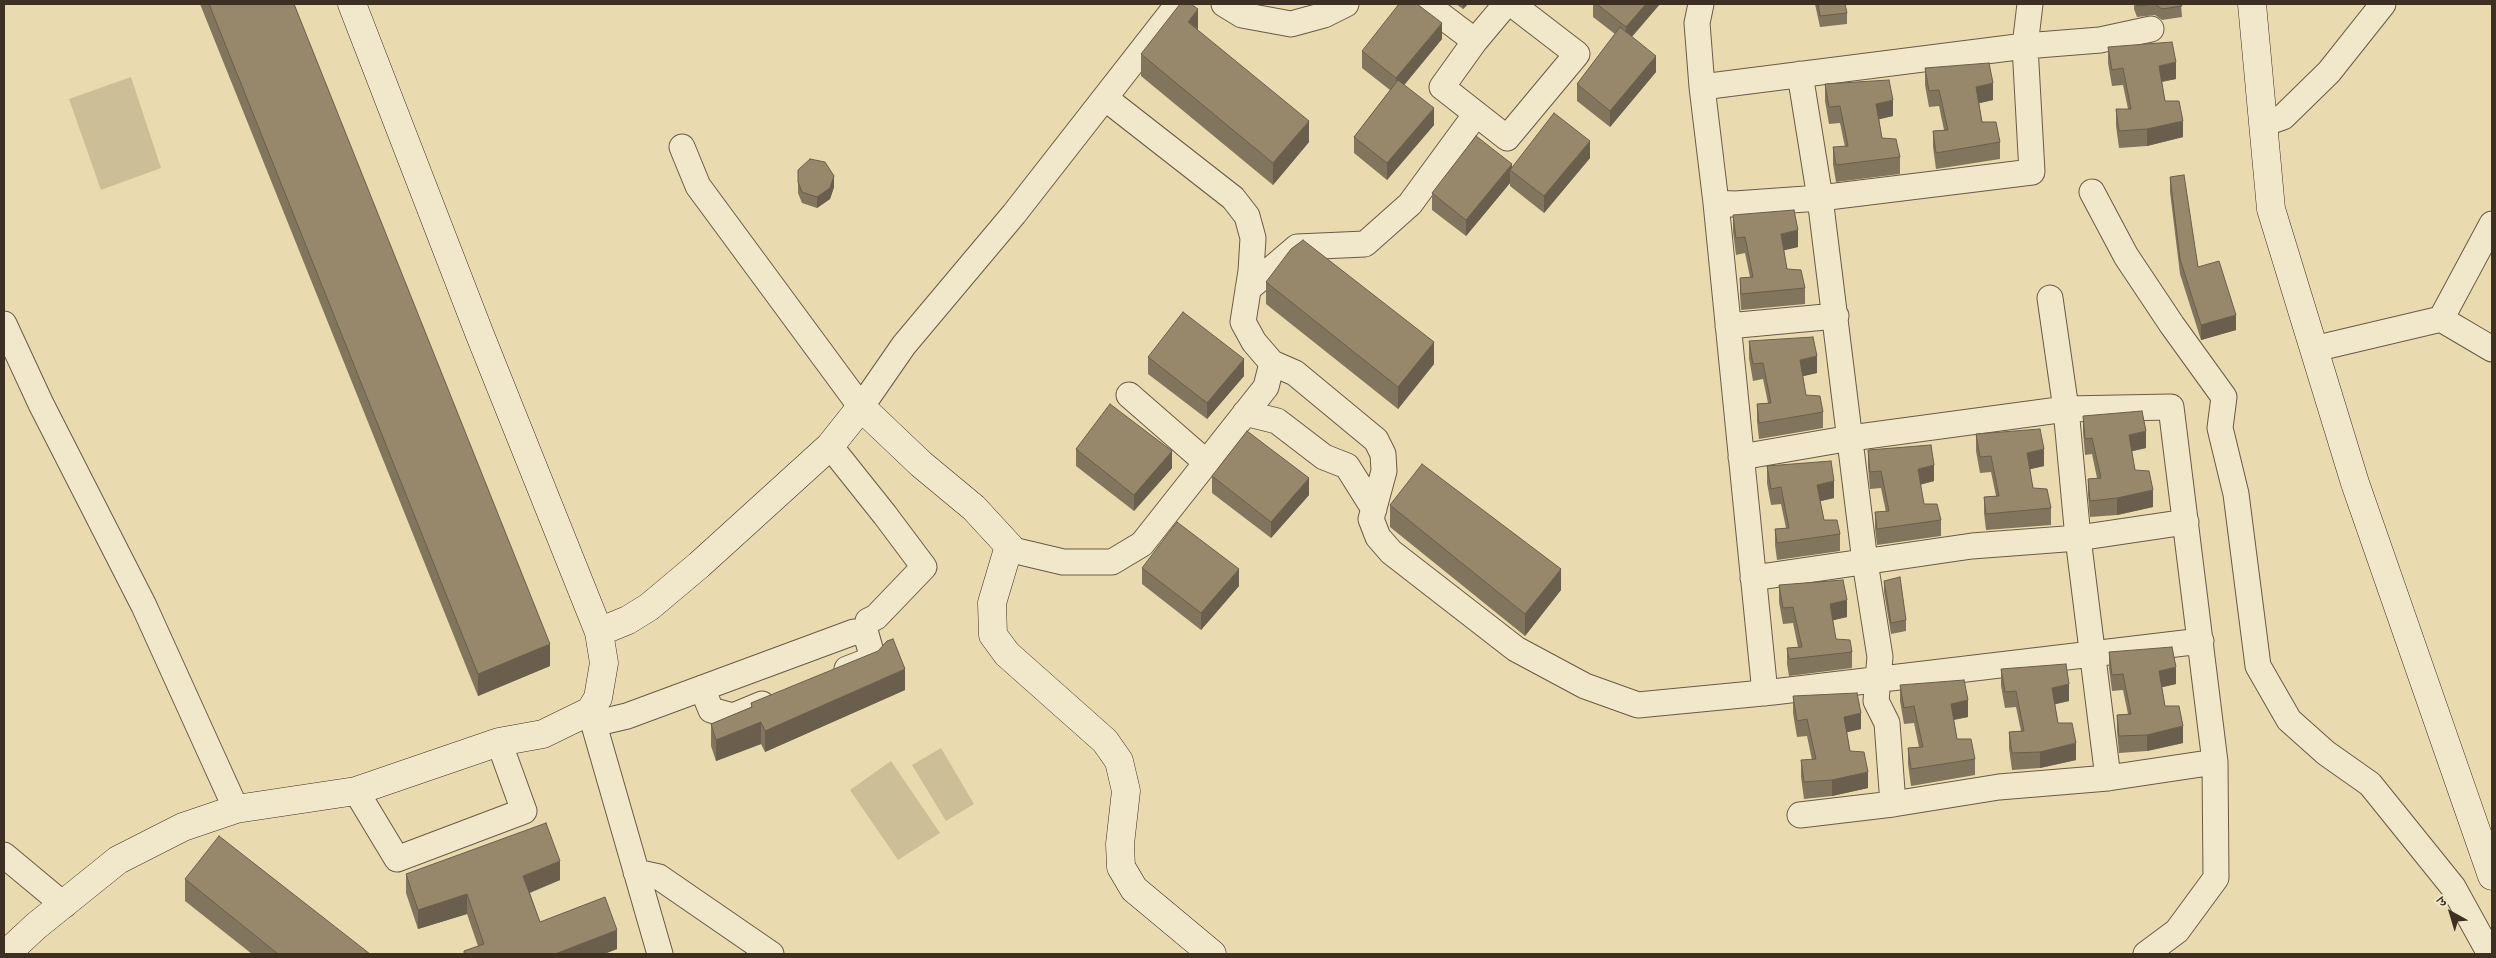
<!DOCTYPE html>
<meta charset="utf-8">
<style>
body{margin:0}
#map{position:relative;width:2496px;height:958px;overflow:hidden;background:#e9dbaf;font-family:"EB Garamond","Noto Serif Devanagari",serif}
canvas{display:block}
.frame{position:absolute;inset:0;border:5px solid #3e2f23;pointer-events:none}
.north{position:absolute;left:2426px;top:888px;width:50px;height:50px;-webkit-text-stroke:4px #f1e8cb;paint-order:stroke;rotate:321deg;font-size:14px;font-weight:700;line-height:20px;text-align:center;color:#3e2f23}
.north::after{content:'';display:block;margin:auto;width:18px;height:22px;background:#3e2f23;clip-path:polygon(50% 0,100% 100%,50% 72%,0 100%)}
</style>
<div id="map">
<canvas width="2496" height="958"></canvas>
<div class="frame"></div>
<div class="north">उ</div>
</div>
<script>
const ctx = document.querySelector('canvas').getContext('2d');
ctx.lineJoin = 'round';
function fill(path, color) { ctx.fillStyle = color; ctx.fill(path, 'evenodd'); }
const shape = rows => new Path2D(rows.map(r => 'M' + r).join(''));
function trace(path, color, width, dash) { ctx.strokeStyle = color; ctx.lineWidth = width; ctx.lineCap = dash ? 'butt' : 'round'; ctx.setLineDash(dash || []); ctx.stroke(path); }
fill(shape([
 [131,77,161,168,101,190,69,99],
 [941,748,974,804,946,821,912,765],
 [891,761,940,833,898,860,850,790]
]), '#ccbe97');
const street = shape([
 [1224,4,1242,15,1291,24,1324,15,1346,4],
 [1426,4,1475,41],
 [1506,4,1475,41,1442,87,1507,138,1577,54,1512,4],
 [1701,4,1697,23,1702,87,1716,203,1735,204,1820,198,2032,172,2025,46,2030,4],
 [1800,74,1820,198,1865,562,1880,657,1876,701,1887,723,1893,804,1800,815],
 [1702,87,2025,46,2100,40,2151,29],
 [2263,124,2283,117,2329,72,2383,4],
 [682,147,698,186,861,407,904,345,1014,214,1178,4],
 [2092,192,2126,256,2172,325,2224,397,2220,428,2236,494,2258,666,2289,720,2326,753,2370,784,2453,887,2490,954],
 [1716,203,1765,693],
 [2492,224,2441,319,2492,349],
 [1248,289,1297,247,1365,244,1410,204,1476,114],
 [2050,298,2066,409,2078,538,2108,778],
 [4,324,41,404,144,606,236,809],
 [1728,326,1836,316],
 [2314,349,2441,319],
 [1272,363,1295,373,1376,440,1383,454,1384,471,1371,519,1378,537,1391,552,1516,649,1585,686,1638,705,1773,692,2201,641],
 [1129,395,1207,463],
 [1245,413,1277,421,1324,457,1347,466,1374,509],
 [830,446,885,515,924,567,876,617,868,621],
 [1741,457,1851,438,2066,409,2171,407,2215,762],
 [1008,549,1063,562,1112,562,1142,544,1266,387,1272,363,1254,342,1243,322,1251,271,1253,238,1247,216,1233,198,1105,98],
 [1753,578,1972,546,2078,538,2186,522],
 [702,688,711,710,733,716,762,704],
 [590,711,660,954],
 [593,724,627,716,854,632,866,634,873,659,847,669],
 [356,791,397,859,524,811,499,742],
 [1893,804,1999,787,2108,778,2215,762,2216,878,2177,931,2146,954],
 [4,855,64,905],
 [636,872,659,877,771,954]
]);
const secondary = shape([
 [2252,4,2271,209,2355,483,2492,876],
 [599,632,628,620,649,607,699,565,830,446,861,407,921,464,974,508,1009,546,992,603,993,635,1007,654,1105,741,1119,761,1126,791,1120,844,1121,867,1134,889,1212,954],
 [6,954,36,926,118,860,183,827,236,809,356,791,499,742,543,734,590,711,598,698,604,663,599,632,480,335,352,4]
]);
trace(street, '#695a46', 27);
trace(secondary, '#3e2f23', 29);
trace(street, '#f1e8cb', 25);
trace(secondary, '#f1e8cb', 28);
fill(shape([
 [200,4,294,4,550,666,478,696],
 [1456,4,1468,4,1463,9],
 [1593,4,1660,4,1632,37,1656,72,1610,127,1577,101,1577,84,1615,34,1593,17],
 [1815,4,1845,4,1847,13,1847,24,1820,27],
 [2134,4,2181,4,2182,17,2162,20,2155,15,2137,17,2134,9],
 [1198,30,1309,142,1273,185,1141,76,1141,54],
 [1442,39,1404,85,1434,125,1387,180,1354,153,1354,137,1390,90,1362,68,1362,51],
 [2108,47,2176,79,2162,82,2165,101,2183,137,2147,146,2119,148,2116,126,2116,109,2128,109,2123,85,2112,86,2108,63],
 [1925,68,1993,100,1979,103,1982,122,2000,142,2000,159,1936,169,1933,147,1933,131,1944,130,1939,106,1929,107,1925,85],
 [1825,84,1893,116,1879,119,1882,138,1900,157,1900,174,1836,182,1833,164,1833,147,1845,147,1840,123,1829,124,1825,101],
 [1590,158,1544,213,1510,186,1510,183,1466,236,1432,210,1432,193,1512,167],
 [798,170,834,187,830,199,817,208,802,203,798,193],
 [2170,177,2198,267,2236,330,2201,340,2180,274,2170,192],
 [1733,215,1798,247,1784,250,1787,269,1805,288,1805,304,1741,310,1740,294,1740,278,1750,277,1745,253,1736,255,1733,232],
 [1266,282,1434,364,1398,409,1266,304],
 [1749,341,1817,373,1802,376,1806,395,1823,412,1823,428,1759,439,1757,421,1757,404,1768,403,1763,379,1753,381,1749,358],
 [1148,357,1244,376,1207,419,1148,374],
 [2083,416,2146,448,2132,451,2135,470,2153,507,2117,515,2090,517,2088,495,2088,479,2097,478,2092,454,2085,455,2083,432],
 [1976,434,2044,466,2030,469,2033,488,2051,508,2051,525,1986,530,1984,513,1984,497,1996,496,1991,472,1980,473,1976,451],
 [1076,449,1172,468,1134,511,1076,466],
 [1868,450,1934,481,1920,485,1924,504,1941,520,1941,536,1877,545,1875,529,1875,512,1886,512,1881,488,1870,489,1868,466],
 [1767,466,1834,498,1820,501,1824,520,1840,534,1840,551,1777,560,1775,545,1775,529,1786,528,1781,504,1771,505,1767,483],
 [1212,476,1309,495,1271,538,1212,493],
 [1390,505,1561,590,1525,636,1390,527],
 [1142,568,1239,586,1201,630,1142,584],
 [1884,581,1906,620,1906,631,1891,634,1884,592],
 [1779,585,1847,617,1833,620,1836,639,1852,652,1852,668,1789,676,1787,664,1787,648,1798,647,1793,623,1783,624,1779,602],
 [2109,652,2176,684,2162,687,2165,706,2183,743,2147,751,2119,753,2117,731,2117,715,2128,714,2123,690,2112,691,2109,668],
 [2001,669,2069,701,2055,704,2058,723,2076,760,2040,768,2012,770,2009,748,2009,732,2021,731,2016,707,2005,708,2001,686],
 [1900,685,1968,717,1954,720,1957,739,1975,759,1975,775,1911,786,1908,764,1908,748,1919,747,1914,723,1904,724,1900,701],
 [905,690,765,752,761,744,716,761,711,746,711,724,751,707,751,703],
 [1793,696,1861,729,1847,732,1850,751,1868,788,1832,796,1804,799,1801,777,1801,760,1812,760,1807,736,1797,737,1793,713],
 [406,874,560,880,530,893,540,922,617,949,604,954,464,954,464,951,478,946,467,914,418,929,406,893],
 [185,879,370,954,252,954,185,901]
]), '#82755d');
fill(shape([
 [1463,4,1468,4,1463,9],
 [1646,4,1660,4,1626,43,1626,27],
 [1198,9,1198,30,1188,22],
 [1442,23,1442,39,1396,95,1396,78],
 [1656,56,1656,72,1610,127,1610,111],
 [2176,62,2176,79,2159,82,2159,66],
 [1993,83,1993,100,1976,104,1976,87],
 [1893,100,1893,116,1876,120,1876,104],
 [1434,108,1434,125,1387,180,1387,163],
 [1309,121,1309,142,1273,185,1273,163],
 [2183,121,2183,137,2147,146,2147,129],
 [1590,141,1590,158,1544,213,1544,196],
 [1512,164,1512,171,1510,170,1510,183,1466,236,1466,220],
 [834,176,834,187,830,199,817,208,817,197],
 [1798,230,1798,247,1781,251,1781,234],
 [2236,315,2236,330,2201,340,2201,325],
 [1434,342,1434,364,1398,409,1398,387],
 [1817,356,1817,373,1800,377,1800,360],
 [1244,359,1244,376,1207,419,1207,403],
 [2146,431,2146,448,2129,452,2129,435],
 [2044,449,2044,466,2027,470,2027,453],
 [1172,451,1172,468,1134,511,1134,495],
 [1934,465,1934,481,1918,485,1918,469],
 [1309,478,1309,495,1271,538,1271,522],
 [1834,481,1834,498,1817,502,1817,485],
 [2153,490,2153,507,2117,515,2117,498],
 [1239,569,1239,586,1201,630,1201,613],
 [1561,569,1561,590,1525,636,1525,614],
 [1847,600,1847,617,1830,621,1830,604],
 [550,644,550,666,478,696,478,674],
 [2176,667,2176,684,2159,688,2159,671],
 [905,669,905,690,765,752,765,731],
 [2069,684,2069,701,2052,705,2052,688],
 [1968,700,1968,717,1951,720,1951,704],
 [1861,713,1861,729,1844,733,1844,717],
 [761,722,761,744,716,761,716,740],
 [2183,726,2183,743,2147,751,2147,735],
 [2076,743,2076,760,2040,768,2040,752],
 [1868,772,1868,788,1832,796,1832,780],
 [560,861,560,880,523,895,523,876],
 [467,894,467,914,418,929,418,910],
 [617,930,617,949,604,954,555,954]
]), '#6a5f4c');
const building = shape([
 [209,4,294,4,550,644,478,674,209,4],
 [1180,4,1191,4,1198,9,1188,22,1309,121,1273,163,1141,54,1180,4],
 [1399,4,1417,4,1442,23,1396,78,1362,51,1399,4],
 [1597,4,1646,4,1626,27,1597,4],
 [1818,4,1845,4,1847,13,1820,16,1818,4],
 [2136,4,2181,4,2182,6,2162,9,2155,4,2137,6,2136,4],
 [1620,27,1656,56,1610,111,1577,84,1620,27],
 [2172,42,2176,62,2159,66,2165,101,2179,101,2183,121,2147,129,2119,131,2116,109,2131,109,2123,68,2112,70,2108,47,2172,42],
 [1989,63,1993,83,1976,87,1982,122,1996,122,2000,142,1936,153,1933,131,1948,130,1939,90,1929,91,1925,68,1989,63],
 [1398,80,1434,108,1387,163,1354,137,1398,80],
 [1889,80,1893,100,1876,104,1882,138,1896,139,1900,157,1836,165,1833,147,1848,146,1840,106,1829,107,1825,84,1889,80],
 [1554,113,1590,141,1544,196,1510,170,1554,113],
 [1476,136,1512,164,1466,220,1432,193,1476,136],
 [810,159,825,162,834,176,830,188,817,197,802,192,798,182,798,170,810,159],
 [2184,175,2198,267,2219,261,2236,315,2201,325,2180,259,2170,177,2184,175],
 [1794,210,1798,230,1781,234,1787,269,1801,270,1805,288,1741,294,1740,278,1753,277,1745,237,1736,238,1733,215,1794,210],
 [1303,240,1434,342,1398,387,1266,282,1291,249,1303,240],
 [1183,312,1244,359,1207,403,1148,357,1183,312],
 [1813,337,1817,356,1800,360,1806,395,1820,396,1823,412,1759,423,1757,404,1771,403,1763,363,1753,364,1749,341,1813,337],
 [1110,404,1172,451,1134,495,1076,449,1110,404],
 [2142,411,2146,431,2129,435,2135,470,2149,471,2153,490,2117,498,2090,501,2088,479,2101,478,2092,438,2085,439,2083,416,2142,411],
 [2040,429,2044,449,2027,453,2033,488,2047,489,2051,508,1986,514,1984,497,1999,496,1991,456,1980,457,1976,434,2040,429],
 [1247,431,1309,478,1271,522,1212,476,1247,431],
 [1931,445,1934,465,1918,469,1924,504,1937,504,1941,520,1877,529,1875,512,1889,511,1881,471,1870,472,1868,450,1931,445],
 [1831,461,1834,481,1817,485,1824,520,1837,520,1840,534,1777,543,1775,529,1789,528,1781,487,1771,489,1767,466,1831,461],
 [1422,464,1561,569,1525,614,1390,505,1422,464],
 [1177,522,1239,569,1201,613,1142,568,1177,522],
 [1900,577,1906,620,1891,623,1884,581,1900,577],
 [1843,580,1847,600,1830,604,1836,639,1850,640,1852,652,1789,659,1787,648,1802,647,1793,607,1783,608,1779,585,1843,580],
 [893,639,905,669,765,731,761,722,716,740,711,724,752,707,751,703,878,651,887,641,893,639],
 [2172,647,2176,667,2159,671,2165,706,2179,706,2183,726,2147,735,2119,736,2117,715,2131,714,2123,674,2112,675,2109,652,2172,647],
 [2066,664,2069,684,2052,688,2058,723,2072,723,2076,743,2040,752,2012,753,2009,732,2024,731,2016,691,2005,692,2001,669,2066,664],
 [1964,680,1968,700,1951,704,1957,739,1971,739,1975,759,1911,769,1908,748,1923,747,1914,706,1904,708,1900,685,1964,680],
 [1857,693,1861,713,1844,717,1850,751,1864,752,1868,772,1832,780,1804,782,1801,760,1816,759,1807,719,1797,721,1793,696,1857,693],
 [546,823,560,861,523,876,540,922,605,897,617,930,555,954,464,954,464,951,484,944,467,894,418,910,406,874,546,823],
 [219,836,370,954,278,954,185,879,219,836]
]);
fill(building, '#97886c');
trace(building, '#6a5f4c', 1);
</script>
